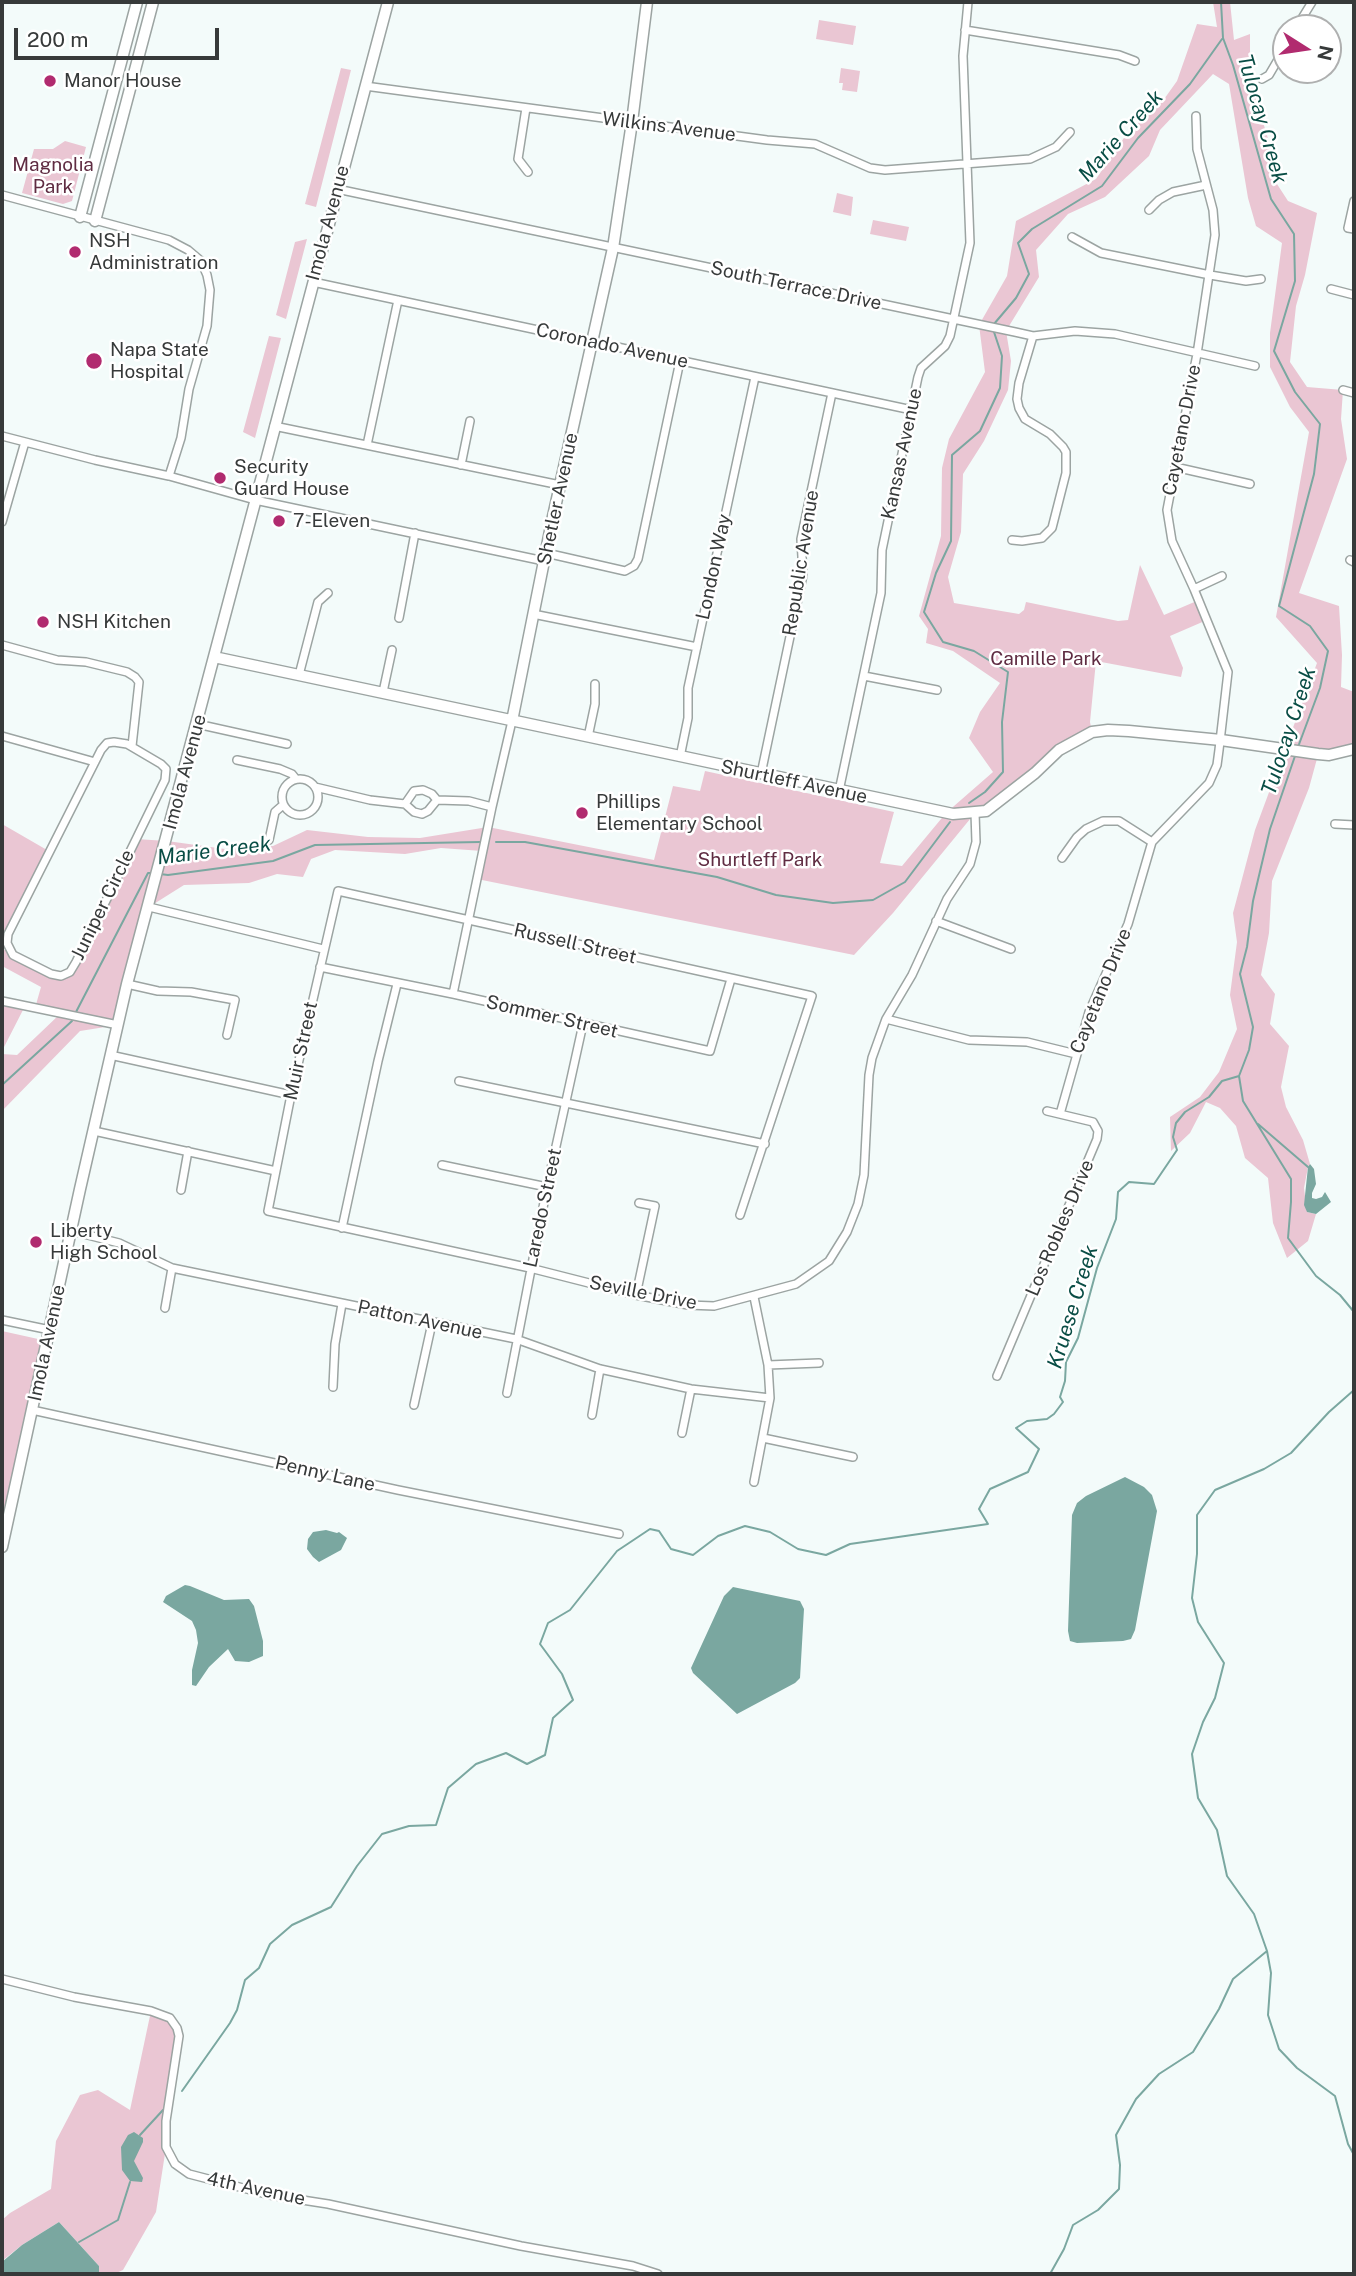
<!DOCTYPE html>
<style>
body{margin:0}
#map{position:relative;width:1356px;height:2276px;overflow:hidden;background:#f3fbfa;font-family:"Public Sans",sans-serif}
canvas{display:block}
.frame{position:absolute;inset:0;border:4px solid #373a3a;pointer-events:none}
.north{position:absolute;left:1272px;top:14px;width:70px;height:70px;box-sizing:border-box;background:#fff;border:2px solid #afb0b0;border-radius:50%;rotate:102deg;font-size:19px;font-weight:700;line-height:28px;text-align:center;color:#373a3a}
.north::after{content:'';display:block;margin:auto;width:24px;height:32px;background:#b12b6f;clip-path:polygon(50% 0,100% 100%,50% 72%,0 100%)}
.scale{position:absolute;left:14px;top:28px;width:205px;height:32px;box-sizing:border-box;border:4px solid #373a3a;border-top:0;padding-left:9px;font-size:21px;line-height:24px;white-space:nowrap;color:#373a3a;-webkit-text-stroke:5px #fff;paint-order:stroke}
</style>
<div id="map">
<canvas width="1356" height="2276"></canvas>
<div class="frame"></div>
<div class="north">N</div>
<div class="scale">200 m</div>
</div>
<script>
const ctx = document.querySelector('canvas').getContext('2d');
ctx.lineJoin = 'round';
function fill(path, color) { ctx.fillStyle = color; ctx.fill(path, 'evenodd'); }
const shape = rows => new Path2D(rows.map(r => 'M' + r).join(''));
function trace(path, color, width, dash) { ctx.strokeStyle = color; ctx.lineWidth = width; ctx.lineCap = dash ? 'butt' : 'round'; ctx.setLineDash(dash || []); ctx.stroke(path); }
function label(font, color, halo, rows, align = 'center') {
  ctx.font = font + ' "Public Sans",sans-serif'; ctx.lineWidth = 5; ctx.setLineDash([]); ctx.textBaseline = 'middle'; ctx.strokeStyle = halo; ctx.fillStyle = color; for (const [text, x, y, turn = 0] of rows) {
    ctx.save(); ctx.translate(x, y); ctx.rotate((+turn || 0) * Math.PI / 180); ctx.textAlign = isNaN(turn) ? turn : align; if (halo) ctx.strokeText(text, 0, 0); ctx.fillText(text, 0, 0); ctx.restore();
  }
}
fill(shape([
 [1213,2,1230,2,1234,40,1250,34,1250,79,1269,142,1277,184,1288,201,1317,213,1305,275,1296,306,1290,362,1307,387,1343,390,1341,419,1347,459,1299,593,1339,606,1342,655,1341,687,1354,692,1354,749,1318,755,1309,788,1272,881,1269,933,1261,975,1275,994,1270,1024,1289,1046,1281,1087,1286,1107,1303,1140,1310,1164,1308,1167,1304,1188,1307,1212,1316,1214,1308,1241,1287,1258,1273,1223,1268,1178,1245,1158,1236,1126,1220,1108,1206,1102,1190,1133,1171,1151,1170,1117,1200,1097,1219,1072,1237,1029,1230,995,1237,942,1233,913,1255,830,1317,663,1276,617,1309,432,1290,407,1270,367,1270,333,1282,243,1256,226,1248,198,1229,84,1213,74,1160,130,1149,156,1105,197,1068,214,1036,250,1039,277,1006,331,1011,361,1008,390,984,441,963,474,961,532,948,577,954,603,1019,614,1024,610,1026,602,1118,621,1128,620,1140,565,1164,615,1199,600,1207,620,1170,636,1183,668,1181,677,1096,661,1090,722,1092,732,975,813,893,913,854,955,477,879,482,851,441,848,405,854,335,850,311,859,303,877,277,874,249,883,184,885,149,907,118,1025,80,1031,2,1111,2,1054,17,1055,60,1014,35,1008,41,987,2,966,2,950,9,950,51,974,70,972,136,839,167,841,225,849,273,846,307,830,368,837,420,838,488,827,654,860,673,786,700,791,705,771,894,812,880,863,902,866,946,813,993,772,969,738,980,712,1000,683,953,651,926,643,928,629,919,616,941,536,942,468,949,439,985,372,979,325,1007,276,1016,221,1096,179,1128,132,1162,102,1177,81,1197,24,1217,27],
 [819,20,856,26,853,45,816,39],
 [341,68,351,70,316,207,305,204],
 [841,68,860,71,857,92,842,90,843,83,839,83],
 [65,141,86,147,72,201,63,204,22,193,34,149,53,149],
 [837,193,853,197,851,216,833,212],
 [873,220,909,227,906,241,870,234],
 [307,239,286,319,276,315,295,242],
 [269,336,281,338,255,438,243,432],
 [2,824,47,850,2,937],
 [2,1001,25,1006,2,1051],
 [2,1331,47,1341,2,1547],
 [151,2011,170,2018,177,2028,166,2147,156,2212,123,2270,114,2274,98,2274,99,2266,59,2222,22,2245,2,2261,2,2220,10,2213,51,2189,56,2141,80,2095,98,2090,130,2110]
]), '#eac6d3');
fill(shape([
 [1310,1164,1314,1169,1316,1184,1312,1193,1312,1198,1316,1199,1322,1197,1325,1192,1331,1202,1316,1214,1307,1212,1304,1205,1308,1167],
 [1125,1477,1144,1487,1152,1495,1157,1511,1135,1630,1131,1639,1123,1641,1077,1643,1070,1641,1068,1631,1072,1515,1077,1503,1086,1496],
 [326,1530,337,1533,339,1532,347,1538,341,1550,319,1562,313,1557,307,1549,308,1539,313,1532],
 [185,1585,190,1586,224,1600,249,1599,254,1606,263,1641,263,1656,249,1662,235,1661,228,1649,209,1667,196,1686,192,1685,192,1670,198,1643,196,1630,192,1621,163,1602,166,1596],
 [733,1587,800,1601,804,1609,800,1678,795,1683,737,1714,693,1673,691,1668,724,1596],
 [134,2132,143,2138,143,2142,134,2161,143,2178,142,2182,130,2181,122,2170,121,2147,128,2135],
 [59,2222,99,2266,99,2274,2,2274,2,2262,22,2245]
]), '#7aa7a0');
trace(shape([
 [1221,2,1223,38,1233,65,1271,199,1294,234,1295,281,1274,351,1295,392,1320,424,1314,474,1279,606,1310,626,1328,651,1320,688,1298,747],
 [994,324,1016,298,1029,274,1018,243,1032,229,1102,186,1138,138,1190,84,1222,39],
 [1295,756,1270,829,1253,901,1247,947,1240,974,1253,1027,1249,1050,1239,1076,1243,1101,1291,1179,1291,1202,1288,1238,1316,1276,1340,1295,1354,1312],
 [969,803,985,792,1003,772,1002,722,1008,672,974,651,943,642,924,612,936,573,951,541,952,455,980,431,1000,388,1002,356,993,329],
 [496,842,525,842,717,877,776,895,833,903,873,900,905,882,950,822],
 [160,874,168,875,273,861,315,845,480,842],
 [76,1012,148,873,151,873],
 [2,1085,72,1021],
 [1258,1124,1308,1167],
 [1267,1951,1271,1973,1268,2015,1279,2049,1297,2068,1335,2096,1348,2144,1354,2155],
 [182,2091,230,2023,237,2010,245,1980,259,1968,270,1944,292,1925,331,1907,357,1866,382,1834,409,1826,436,1825,448,1788,476,1764,506,1753,527,1764,545,1755,553,1718,573,1700,562,1674,540,1644,548,1623,570,1610,617,1551,650,1529,659,1531,671,1549,693,1555,718,1536,745,1526,770,1532,798,1549,826,1555,850,1544,988,1524,979,1509,990,1489,1028,1472,1039,1449,1016,1428,1027,1421,1047,1419,1054,1414,1063,1402,1060,1397,1065,1381,1066,1362,1078,1338,1097,1268,1116,1219,1118,1192,1129,1182,1154,1184,1177,1150,1173,1137,1176,1123,1185,1112,1209,1097,1222,1081,1239,1076],
 [140,2135,163,2110],
 [79,2242,118,2220,130,2182],
 [1050,2274,1064,2249,1073,2225,1098,2210,1119,2189,1120,2165,1116,2135,1136,2099,1159,2074,1193,2052,1219,2009,1233,1979,1267,1951,1254,1914,1227,1876,1217,1830,1198,1798,1192,1754,1203,1722,1215,1698,1224,1663,1198,1622,1192,1598,1197,1554,1197,1515,1215,1490,1264,1469,1291,1453,1329,1412,1354,1390]
]), '#7aa7a0', 2);
const street = shape([
 [1296,28,1312,2],
 [965,30,1119,55,1135,61],
 [1262,79,1269,75,1286,46],
 [365,86,767,140,815,144,870,168,885,170,1030,159,1056,147,1070,132],
 [526,108,518,159,528,172],
 [337,189,1015,332,1033,336,1075,331,1115,334,1255,366],
 [2,195,169,240,188,250,201,261,207,275,210,290,207,326,189,389,181,438,169,476],
 [1354,201,1348,228,1354,229],
 [1149,210,1159,200,1173,192,1206,185],
 [1072,237,1101,253,1210,275,1246,281,1261,279],
 [313,282,912,410],
 [1331,289,1354,295],
 [1343,390,1354,393],
 [274,426,560,485],
 [2,436,95,460,169,476,255,500,544,561],
 [367,445,398,300],
 [461,465,470,421],
 [1175,467,1250,484],
 [2,522,25,442],
 [1012,540,1022,541,1042,538,1052,528,1066,473,1066,452,1063,447,1050,434,1025,419,1019,408,1017,399,1019,383,1033,336],
 [546,553,625,571,634,566,638,559,680,361],
 [1350,560,1354,562],
 [1194,589,1222,576],
 [533,614,697,647],
 [399,618,415,533],
 [2,645,57,660,86,662,127,672,135,677,139,682,132,746],
 [299,675,318,602,328,593],
 [864,676,937,690],
 [383,692,392,650],
 [197,724,287,744],
 [2,736,95,762],
 [588,737,595,704,595,684],
 [114,742,127,744,161,764,166,769,165,780,76,962,70,972,61,976,51,974,13,955,7,943,8,934,101,750,107,743,114,742],
 [680,757,688,718,688,688,755,377],
 [237,760,280,769,292,774,296,779],
 [761,774,803,575,801,539,832,393],
 '282 797a18 18 0 1 1 36 0a18 18 0 1 1-36 0Z',
 [315,787,370,800,405,804,414,812,422,814,428,811,437,800],
 [839,791,881,593,882,550,918,377,921,368,945,346,950,336,970,243,963,56,968,2],
 [405,804,414,791,423,790,432,794,437,800,469,801,492,807],
 [1335,824,1354,825],
 [269,840,275,812,283,805],
 [1062,858,1077,837,1086,829,1103,821,1119,821,1152,842],
 [149,907,323,949],
 [936,921,1011,949],
 [320,967,453,994,710,1051,731,979],
 [127,984,158,991,191,992,235,1000,227,1035],
 [453,994,492,807,512,721],
 [2,1001,118,1025],
 [886,1019,969,1040,1027,1042,1076,1054],
 [110,1055,291,1095],
 [459,1081,765,1144],
 [1060,1114,1089,1012,1128,924,1152,842,1209,783,1217,765,1219,750,1228,672,1194,589,1172,541,1167,510,1197,354,1215,235,1213,210,1197,149,1196,116],
 [94,1131,276,1171],
 [442,1165,547,1187],
 [181,1190,188,1151],
 [740,1215,812,996,338,891,291,1095,268,1211,530,1268,636,1295,688,1305,714,1306,796,1284,829,1261,847,1232,858,1204,864,1175,869,1075,872,1058,886,1019,912,975,947,899,970,864,976,842,975,813],
 [342,1228,378,1061,397,984],
 [72,1231,119,1243,172,1268,516,1339,600,1369,691,1389,770,1398],
 [636,1295,655,1206,639,1203],
 [754,1297,768,1365,770,1398,754,1482],
 [165,1308,172,1268],
 [2,1320,50,1330],
 [768,1365,819,1363],
 [997,1376,1097,1139,1098,1131,1093,1122,1047,1111],
 [333,1387,335,1344,342,1304],
 [507,1393,547,1187,583,1024],
 [414,1405,432,1323],
 [32,1410,398,1490,619,1534],
 [592,1415,600,1369],
 [682,1433,691,1389],
 [763,1438,853,1457],
 [2,1979,74,1997,151,2011,170,2018,177,2028,179,2036,166,2121,166,2147,175,2164,189,2174,270,2195,328,2204,521,2246,633,2266,658,2274]
]);
const secondary = shape([
 [80,217,137,2],
 [95,221,153,2],
 [214,657,953,814,986,811,1035,773,1059,750,1092,732,1108,730,1129,731,1221,740,1318,754,1329,755,1354,749],
 [512,721,552,521,613,248,632,122,647,2],
 [2,1547,80,1189,127,984,388,2]
]);
trace(street, '#9ca4a2', 10);
trace(secondary, '#9ca4a2', 13);
trace(street, '#fff', 7);
trace(secondary, '#fff', 10);
for (const [x, y, r, color] of [
 [50,81,7,"#b12b6f"],
 [75,252,7,"#b12b6f"],
 [94,361,9,"#b12b6f"],
 [220,478,7,"#b12b6f"],
 [279,521,7,"#b12b6f"],
 [43,622,7,"#b12b6f"],
 [582,813,7,"#b12b6f"],
 [36,1242,7,"#b12b6f"]
]) { const dot = new Path2D(); dot.arc(x, y, r, 0, 2 * Math.PI); ctx.fillStyle = color; ctx.fill(dot); trace(dot, '#fff', 2.5); }
label('19px', '#373a3a', '#fff', [
 ["Manor House",64,81],
 ["NSH",89,241],
 ["Administration",89,263],
 ["Napa State",110,350],
 ["Hospital",110,372],
 ["Security",234,467],
 ["Guard House",234,489],
 ["7-Eleven",293,521],
 ["NSH Kitchen",57,622],
 ["Phillips",596,802],
 ["Elementary School",596,824],
 ["Liberty",50,1231],
 ["High School",50,1253]
], 'left');
label('19px', '#373a3a', '#fff', [
 ["Wilkins Avenue",669,127,7],
 ["Imola Avenue",328,223,-75],
 ["South Terrace Drive",796,286,12],
 ["Coronado Avenue",612,346,12],
 ["Cayetano Drive",1182,430,-79],
 ["Kansas Avenue",902,454,-78],
 ["Shetler Avenue",558,499,-78],
 ["Republic Avenue",801,563,-81],
 ["London Way",714,567,-78],
 ["Imola Avenue",185,772,-75],
 ["Shurtleff Avenue",794,782,12],
 ["Juniper Circle",103,905,-64],
 ["Russell Street",575,944,13],
 ["Cayetano Drive",1101,991,-68],
 ["Sommer Street",552,1017,13],
 ["Muir Street",301,1051,-78],
 ["Laredo Street",543,1208,-78],
 ["Los Robles Drive",1060,1228,-67],
 ["Seville Drive",643,1293,11],
 ["Patton Avenue",420,1320,12],
 ["Imola Avenue",47,1343,-78],
 ["Penny Lane",325,1474,13],
 ["4th Avenue",256,2189,12]
]);
label('19px', '#5f2c42', '#fff', [
 ["Magnolia",53,165],
 ["Park",53,187],
 ["Camille Park",1046,659],
 ["Shurtleff Park",760,860]
]);
label('italic 21px', '#094d45', '#fff', [
 ["Tulocay Creek",1262,119,74],
 ["Marie Creek",1121,136,-48],
 ["Tulocay Creek",1289,731,-72],
 ["Marie Creek",214,851,-7],
 ["Kruese Creek",1073,1307,-73]
]);
</script>
